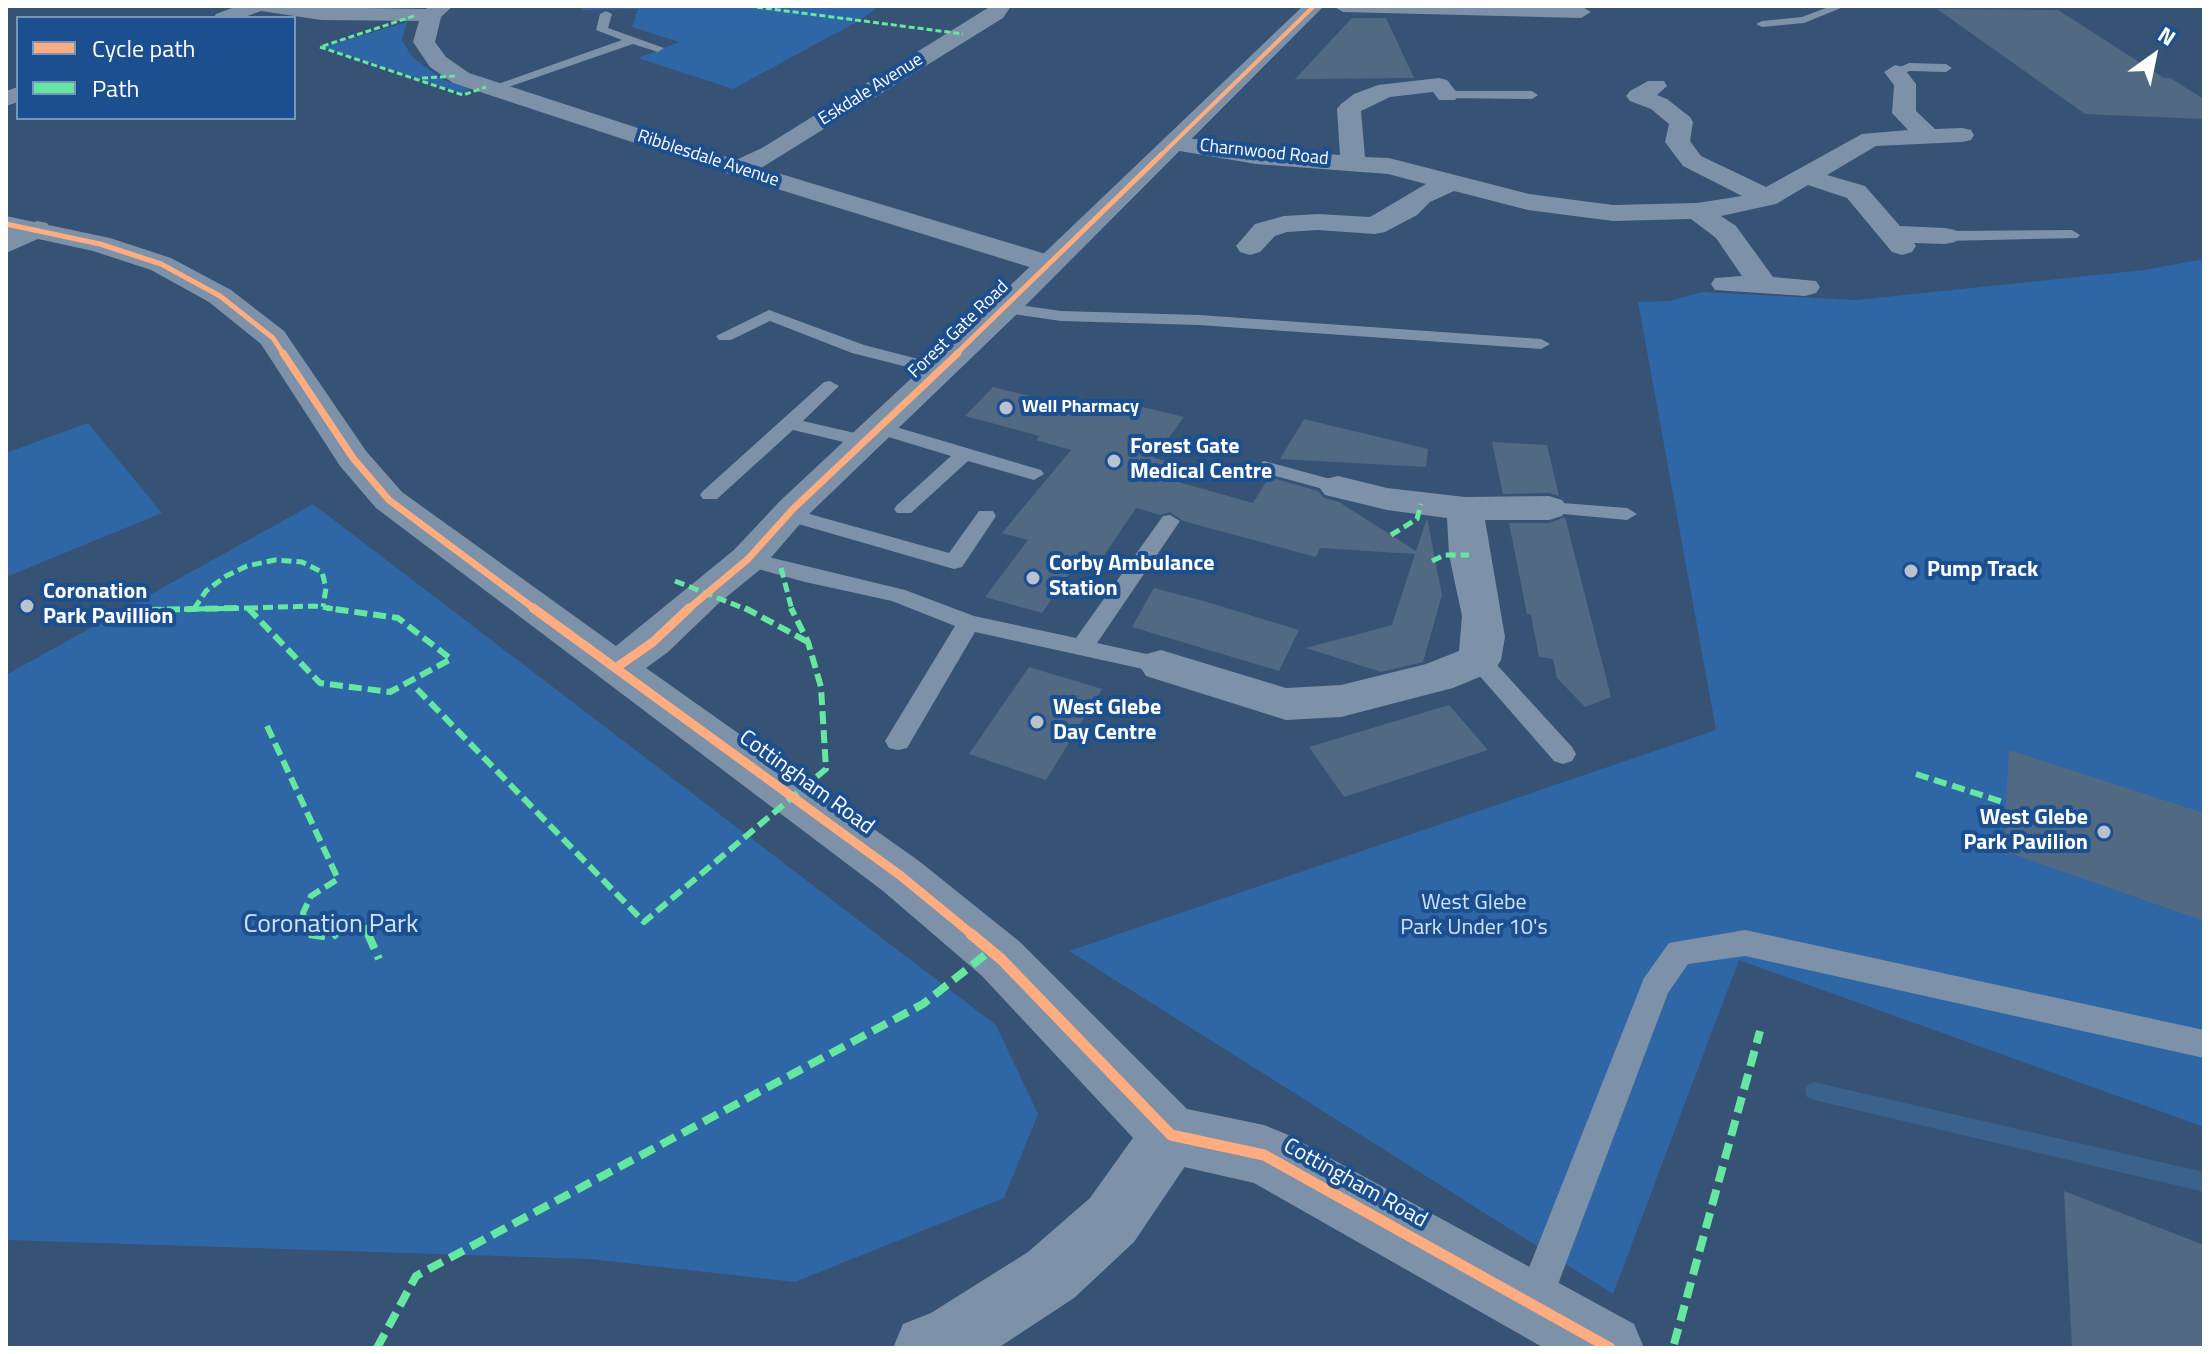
<!DOCTYPE html>
<style>
body{margin:0}
#map{position:relative;width:2210px;height:1354px;overflow:hidden;background:#365274;font-family:"Titillium Web",sans-serif}
canvas{display:block}
.frame{position:absolute;inset:0;border:8px solid #fff;pointer-events:none}
.legend{position:absolute;left:16px;top:16px;width:280px;height:104px;box-sizing:border-box;background:#1b4f8f;border:2px solid #7695bc;margin:0;padding:10px 14px;list-style:none;font-size:24px;color:#fff}
.legend li{display:flex;align-items:center;gap:16px;height:40px}
.legend b{width:40px;border:2px solid #7695bc}
.north{position:absolute;left:2114px;top:16px;width:80px;height:80px;-webkit-text-stroke:6px #1b4f8f;paint-order:stroke;rotate:33deg;font-size:22px;font-weight:700;line-height:32px;text-align:center;color:#fff}
.north::after{content:'';display:block;margin:auto;width:28px;height:36px;background:#fff;clip-path:polygon(50% 0,100% 100%,50% 72%,0 100%)}
</style>
<div id="map">
<canvas width="2210" height="1354"></canvas>
<div class="frame"></div>
<ul class="legend">
<li><b style="height:10px;background:#ffac80"></b>Cycle path</li>
<li><b style="height:10px;background:#66e7a1"></b>Path</li>
</ul>
<div class="north">N</div>
</div>
<script>
const ctx = document.querySelector('canvas').getContext('2d');
ctx.lineJoin = 'round';
function fill(path, color) { ctx.fillStyle = color; ctx.fill(path, 'evenodd'); }
const shape = rows => new Path2D(rows.map(r => 'M' + r).join(''));
function trace(path, color, width, dash) { ctx.strokeStyle = color; ctx.lineWidth = width; ctx.lineCap = dash ? 'butt' : 'round'; ctx.setLineDash(dash || []); ctx.stroke(path); }
function label(font, color, halo, rows, align = 'center') {
  ctx.font = font + ' "Titillium Web",sans-serif'; ctx.lineWidth = 8; ctx.setLineDash([]); ctx.textBaseline = 'middle'; ctx.strokeStyle = halo; ctx.fillStyle = color; for (const [text, x, y, turn = 0] of rows) {
    ctx.save(); ctx.translate(x, y); ctx.rotate((+turn || 0) * Math.PI / 180); ctx.textAlign = isNaN(turn) ? turn : align; if (halo) ctx.strokeText(text, 0, 0); ctx.fillText(text, 0, 0); ctx.restore();
  }
}
fill(shape([
 [582,6,879,6,862,19,733,89,638,58,679,42,632,27,638,9,581,10],
 [407,22,402,40,413,58,444,80,470,89,461,93,324,47],
 [2204,259,2204,1127,1739,960,1613,1294,1069,951,1716,730,1638,302,1670,301,1702,292,1856,300,2144,270],
 [88,423,162,513,6,577,6,453],
 [313,504,996,1025,1038,1114,1004,1198,795,1282,590,1259,6,1240,6,675]
]), '#2f66a5');
fill(shape([
 [1814,1082,2204,1172,2204,1192,1814,1100,1807,1097,1805,1091,1807,1085,1814,1082]
]), '#3b618d');
fill(shape([
 [1937,9,2058,10,2164,78,2170,78,2204,99,2204,119,2085,114],
 [1352,18,1386,18,1414,78,1295,79],
 [993,387,1111,416,1122,402,1184,417,1154,458,1175,463,1164,478,1253,503,1269,477,1318,491,1324,498,1339,502,1416,551,1427,518,1442,595,1423,662,1381,672,1306,648,1392,625,1415,554,1320,548,1316,557,1183,521,1170,512,1160,515,1136,508,1101,560,1083,554,1042,613,985,597,1028,540,1002,533,1071,450,1036,440,1040,436,965,416],
 [1304,419,1428,449,1426,467,1280,459],
 [1492,442,1547,445,1559,496,1549,493,1503,494],
 [1565,517,1611,697,1585,707,1557,678,1553,659,1539,657,1531,615,1527,614,1509,523,1549,523],
 [1154,588,1207,602,1299,630,1279,671,1132,627],
 [1029,667,1102,689,1046,780,969,754],
 [1449,705,1488,750,1344,797,1309,747],
 [2009,750,2204,813,2204,921,2004,851],
 [2064,1191,2204,1245,2204,1348,2072,1348]
]), '#526984');
fill(shape([
 [1831,6,1846,6,1804,23,1762,27,1756,24,1762,21,1802,17,1831,6],
 [606,11,612,14,608,28,664,48,658,52,633,44,494,92,484,89,622,40,596,30,600,14,606,11],
 [1909,63,1946,64,1952,68,1946,72,1910,71,1895,76,1889,72,1909,63],
 [1447,91,1532,91,1538,95,1532,99,1443,98,1441,95,1447,91],
 [2072,230,2080,235,2077,238,1945,241,1937,236,1945,231,2072,230],
 [1005,303,1061,311,1199,315,1541,339,1550,344,1541,349,1199,325,1061,321,999,312,997,308,999,304,1005,303],
 [769,310,864,345,945,366,948,370,939,375,852,353,770,321,731,340,719,340,716,336,769,310],
 [830,381,839,386,803,421,872,437,875,441,872,445,865,447,793,430,717,499,703,499,700,495,703,491,824,382,830,381],
 [879,422,1041,470,1044,474,1034,480,968,461,911,513,897,513,894,509,897,505,951,456,872,432,869,428,872,424,879,422],
 [1264,461,1345,483,1348,487,1338,493,1257,471,1254,467,1264,461],
 [1549,502,1627,508,1637,514,1627,520,1542,512,1539,508,1542,504,1549,502],
 [788,508,949,553,979,511,993,511,996,516,962,567,954,569,781,519,778,514,788,508],
 [1170,515,1180,521,1097,643,1169,659,1173,665,1169,671,1161,673,975,632,907,748,898,750,889,748,885,741,955,626,892,601,805,582,740,564,737,559,740,554,748,552,905,590,974,616,1076,638,1163,516,1170,515],
 [1479,652,1487,654,1572,747,1576,754,1572,761,1563,764,1554,761,1471,666,1467,660,1471,654,1479,652],
 [1745,930,2204,1030,2204,1058,1745,956,1688,964,1668,993,1546,1316,1533,1321,1520,1316,1515,1303,1644,978,1669,943,1745,930]
]), '#7d92a8');
fill(shape([
 [237,6,426,9,430,6,453,6,441,17,435,42,446,57,469,73,736,160,762,148,991,6,1011,6,1003,18,761,168,1059,258,1064,264,1059,270,1049,273,1039,270,729,174,453,83,430,67,413,42,419,21,321,20,261,11,242,18,213,18,216,14,237,6],
 [1333,6,1581,6,1591,12,1581,18,1343,12,1333,6],
 [1895,65,1903,67,1916,84,1916,111,1935,129,1962,128,1971,130,1974,135,1971,140,1962,142,1876,146,1827,175,1865,186,1900,226,1945,228,1955,230,1959,236,1955,242,1945,244,1914,243,1916,246,1912,252,1902,255,1892,252,1847,198,1808,185,1776,204,1721,216,1736,226,1773,277,1816,281,1820,287,1816,293,1805,296,1715,290,1711,284,1715,278,1742,276,1716,238,1691,219,1613,221,1528,210,1454,191,1430,202,1417,215,1385,232,1375,234,1318,230,1287,232,1275,236,1260,252,1250,255,1240,252,1236,246,1255,224,1284,216,1318,214,1370,217,1426,184,1388,174,1256,164,1174,150,1165,148,1162,143,1165,138,1174,136,1256,148,1340,155,1337,109,1341,104,1354,94,1378,85,1439,78,1447,80,1459,95,1455,100,1439,100,1433,92,1390,97,1361,111,1365,157,1389,158,1529,194,1613,205,1697,203,1742,196,1683,166,1665,142,1669,124,1651,109,1630,101,1626,96,1630,91,1648,81,1664,81,1667,86,1657,95,1667,99,1690,117,1693,122,1690,141,1701,156,1766,187,1862,134,1908,130,1892,113,1894,85,1884,72,1895,65],
 [18,87,18,102,6,106,6,91,18,87],
 [37,221,47,223,51,229,47,235,6,253,6,233,37,221],
 [1338,476,1387,488,1465,497,1549,496,1562,500,1568,508,1562,516,1549,520,1485,520,1505,637,1501,660,1494,671,1453,688,1341,717,1286,720,1146,676,1139,665,1146,654,1161,650,1286,688,1341,685,1426,664,1459,651,1462,616,1449,555,1447,518,1387,510,1325,495,1319,487,1325,479,1338,476],
 [1171,1106,1192,1114,1201,1135,1192,1156,1134,1242,1074,1298,998,1348,893,1348,903,1324,931,1313,1028,1252,1090,1198,1150,1114,1171,1106]
]), '#7d92a8');
fill(shape([
 [1303,6,1324,6,1016,315,806,517,762,568,719,603,668,652,646,668,919,861,1020,942,1187,1109,1264,1125,1286,1134,1634,1324,1644,1348,1544,1348,1254,1183,1171,1164,1150,1156,982,976,883,891,376,508,340,466,261,344,209,302,151,270,93,251,6,232,6,216,110,238,171,258,231,290,284,331,366,451,402,492,616,646,734,550,780,501,994,301,1303,6]
]), '#7d92a8');
trace(shape([
 [748,6,963,34],
 [414,16,320,47,463,95,486,87],
 [422,78,457,76]
]), '#66e7a1', 3, [6, 3]);
trace(shape([
 [1391,535,1417,519,1421,504],
 [1432,561,1445,555,1469,555],
 [781,568,792,610],
 [675,581,748,610],
 [248,608,250,610],
 [248,608,314,606,341,610],
 [194,609,206,591,226,576,247,566,275,560,302,562,322,572,326,588,323,607],
 [154,610,248,608]
]), '#66e7a1', 5, [10, 5]);
trace(shape([
 [248,608,320,683,390,692,451,659,398,618,327,608],
 [745,608,808,642],
 [148,610,237,608],
 [417,689,644,922,826,769,821,687,808,642,791,608],
 [267,726,338,879,311,896,303,913,309,935,325,936],
 [1916,774,2006,803],
 [332,936,363,922,369,936]
]), '#66e7a1', 6, [13, 6]);
trace(shape([
 [309,934,331,937,336,934],
 [368,934,379,959],
 [1674,1344,1760,1031],
 [377,1348,416,1276,923,1004,990,951]
]), '#66e7a1', 8, [16, 8]);
trace(shape([
 [1160,156,1314,6]
]), '#ffac80', 4);
trace(shape([
 [6,224,100,244,161,264,220,296,273,338,284,355],
 [955,355,1162,154]
]), '#ffac80', 5);
trace(shape([
 [283,353,353,458,389,500,536,610],
 [687,610,748,559,793,509,958,353]
]), '#ffac80', 7);
trace(shape([
 [533,608,901,876,974,936],
 [617,667,653,642,689,608]
]), '#ffac80', 9);
trace(shape([
 [971,934,1001,959,1171,1135,1264,1155,1610,1348]
]), '#ffac80', 11);
for (const [x, y, r, color] of [
 [1006,408,8,"#b9c2ce"],
 [1114,461,8,"#b9c2ce"],
 [1911,571,8,"#b9c2ce"],
 [1033,578,8,"#b9c2ce"],
 [27,606,8,"#b9c2ce"],
 [1037,722,8,"#b9c2ce"],
 [2104,832,8,"#b9c2ce"]
]) { const dot = new Path2D(); dot.arc(x, y, r, 0, 2 * Math.PI); ctx.fillStyle = color; ctx.fill(dot); trace(dot, '#1b4f8f', 3); }
label('18px', '#fff', '#1b4f8f', [
 ["Eskdale Avenue",871,90,-32],
 ["Charnwood Road",1264,153,6],
 ["Ribblesdale Avenue",708,159,18],
 ["Forest Gate Road",959,330,-44]
]);
label('bold 18px', '#fff', '#1b4f8f', [
 ["Well Pharmacy",1022,408]
], 'left');
label('bold 22px', '#fff', '#1b4f8f', [
 ["Forest Gate",1130,448],
 ["Medical Centre",1130,473],
 ["Corby Ambulance",1049,565],
 ["Station",1049,590],
 ["Pump Track",1927,571],
 ["Coronation",43,593],
 ["Park Pavillion",43,618],
 ["West Glebe",1053,709],
 ["Day Centre",1053,734],
 ["West Glebe",2088,819,"right"],
 ["Park Pavilion",2088,844,"right"]
], 'left');
label('22px', '#fff', '#1b4f8f', [
 ["Cottingham Road",806,783,36],
 ["Cottingham Road",1355,1184,29]
]);
label('22px', '#cfe3fa', '#1b4f8f', [
 ["West Glebe",1474,904],
 ["Park Under 10's",1474,929]
]);
label('26px', '#cfe3fa', '#1b4f8f', [
 ["Coronation Park",331,926]
]);
</script>
